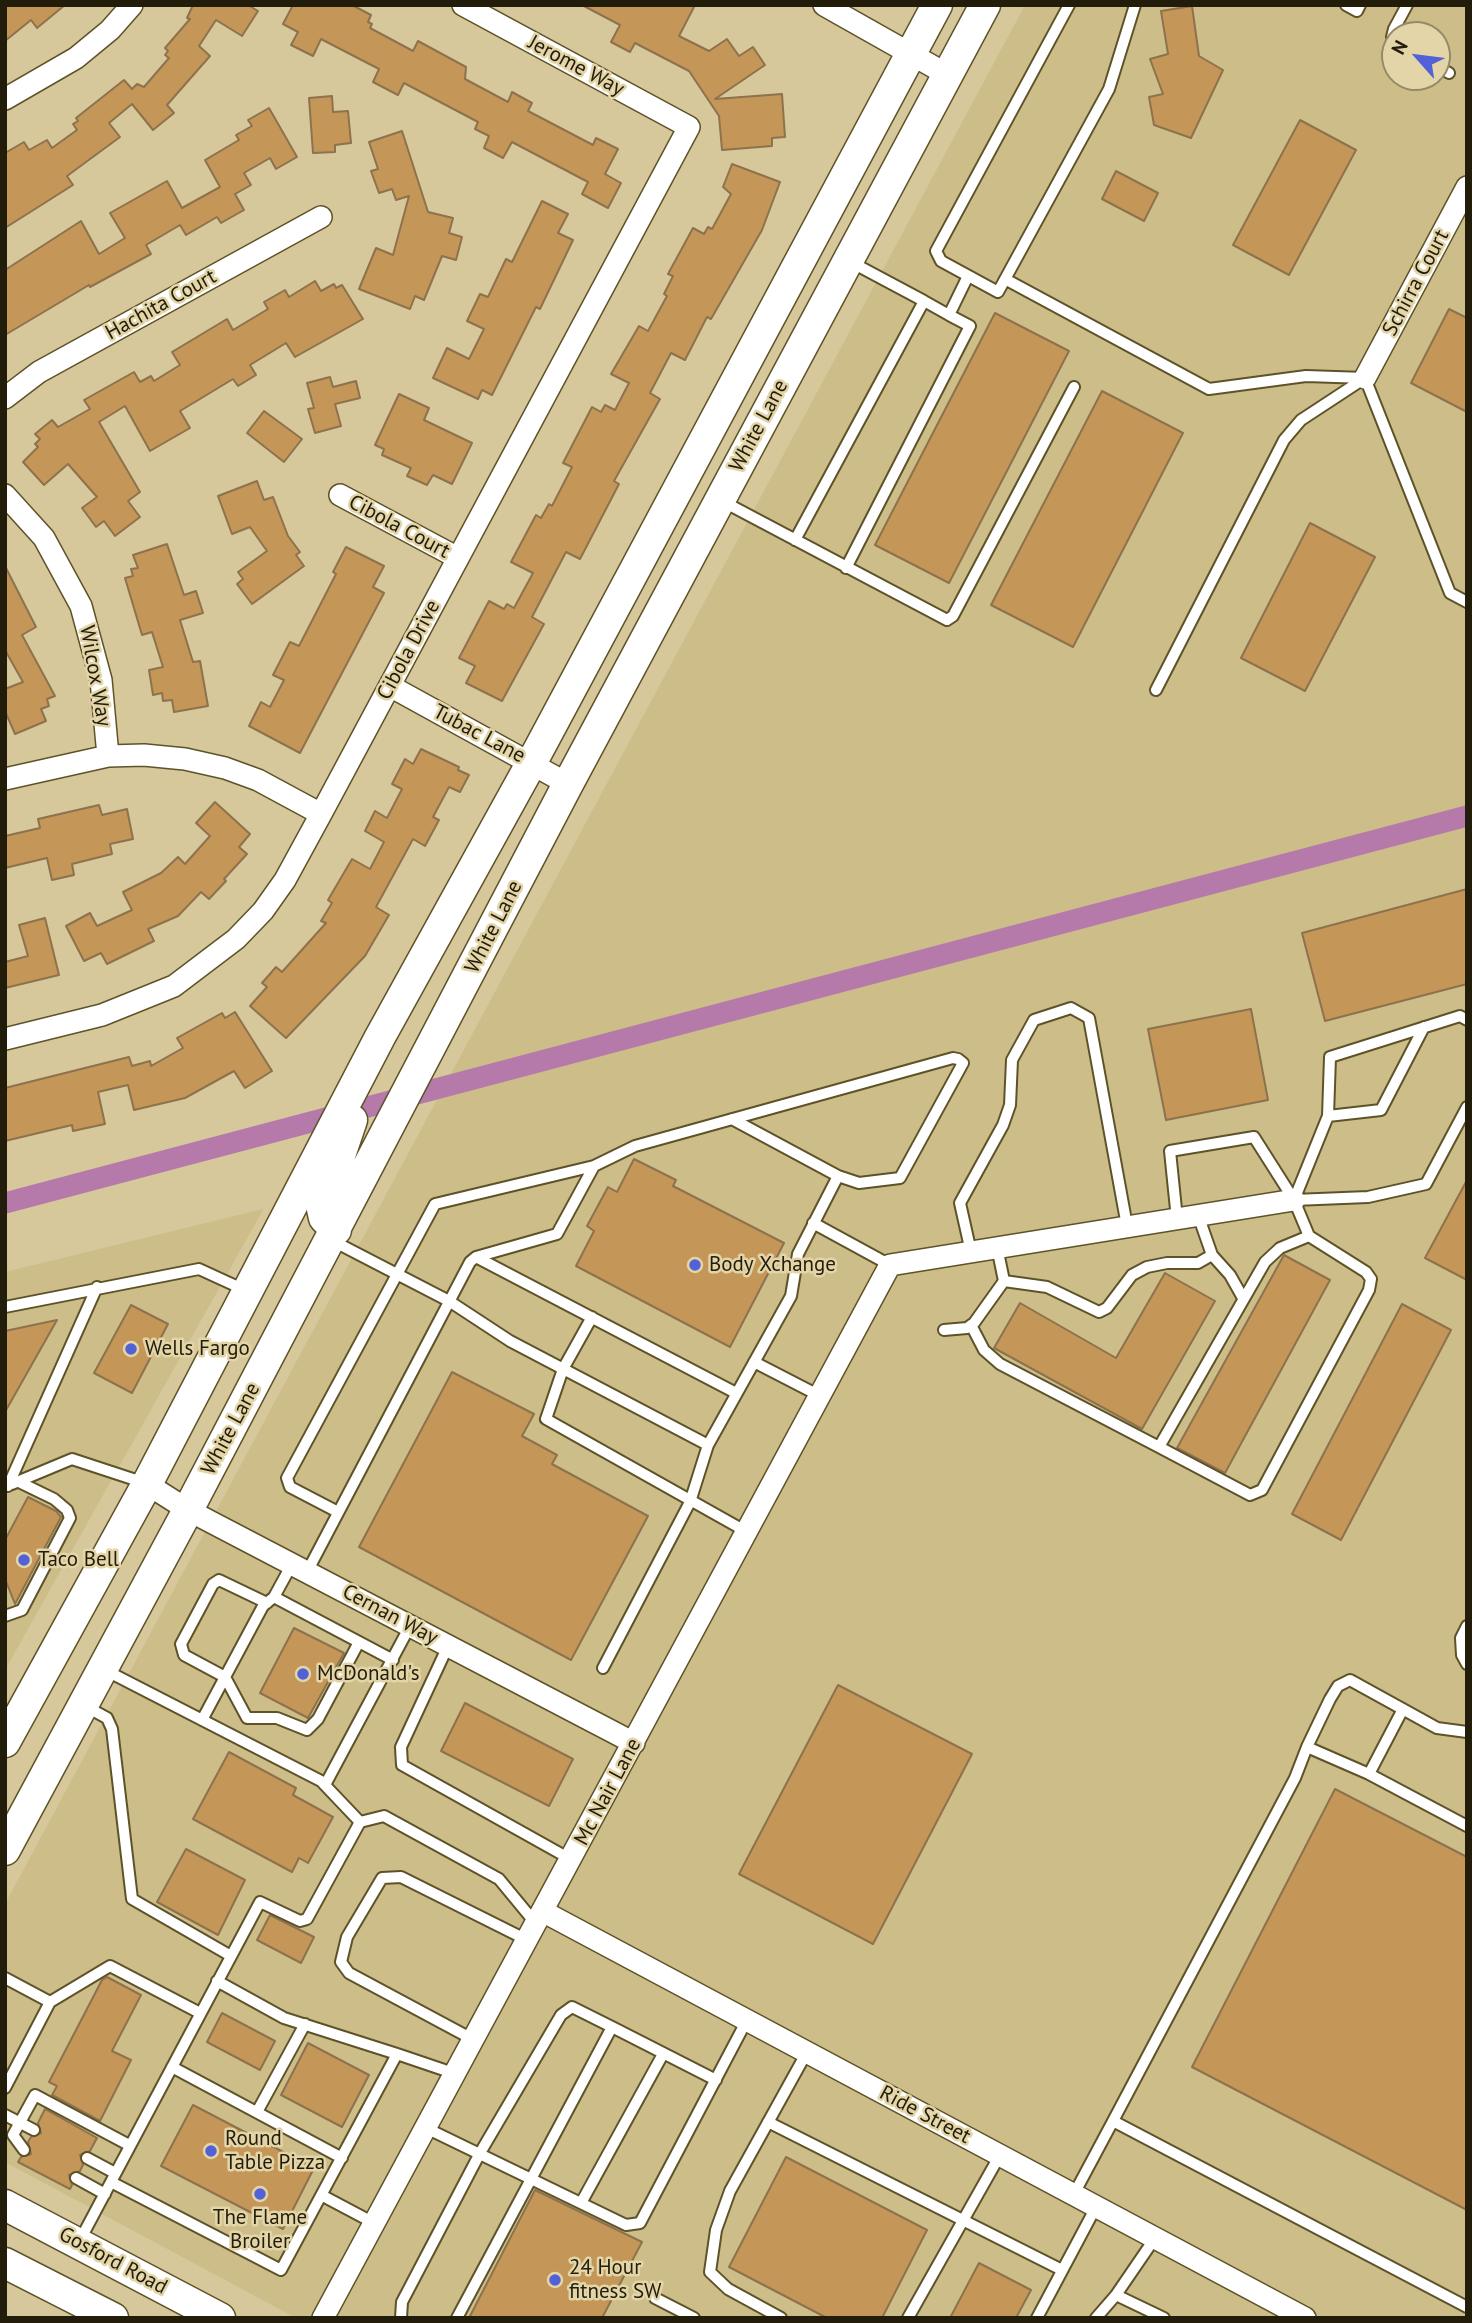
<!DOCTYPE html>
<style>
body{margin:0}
#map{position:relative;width:1472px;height:2323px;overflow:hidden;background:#d6c89b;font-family:"PT Sans",sans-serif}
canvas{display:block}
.frame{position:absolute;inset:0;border:7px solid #221d0b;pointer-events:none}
.north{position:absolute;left:1381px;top:21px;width:70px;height:70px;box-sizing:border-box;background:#e3d5a7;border:2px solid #968b69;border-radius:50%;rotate:298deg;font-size:19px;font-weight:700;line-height:28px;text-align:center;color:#221d0b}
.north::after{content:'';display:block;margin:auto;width:24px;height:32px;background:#5361d7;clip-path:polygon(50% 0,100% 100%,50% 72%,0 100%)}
</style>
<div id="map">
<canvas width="1472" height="2323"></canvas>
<div class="frame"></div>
<div class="north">N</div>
</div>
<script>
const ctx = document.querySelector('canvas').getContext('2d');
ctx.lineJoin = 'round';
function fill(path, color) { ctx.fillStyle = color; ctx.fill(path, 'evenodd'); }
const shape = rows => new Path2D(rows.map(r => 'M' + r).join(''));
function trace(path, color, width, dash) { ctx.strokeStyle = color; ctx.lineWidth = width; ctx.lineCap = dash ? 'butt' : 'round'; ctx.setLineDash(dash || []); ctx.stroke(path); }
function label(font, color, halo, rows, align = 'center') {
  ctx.font = font + ' "PT Sans",sans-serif'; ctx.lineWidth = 5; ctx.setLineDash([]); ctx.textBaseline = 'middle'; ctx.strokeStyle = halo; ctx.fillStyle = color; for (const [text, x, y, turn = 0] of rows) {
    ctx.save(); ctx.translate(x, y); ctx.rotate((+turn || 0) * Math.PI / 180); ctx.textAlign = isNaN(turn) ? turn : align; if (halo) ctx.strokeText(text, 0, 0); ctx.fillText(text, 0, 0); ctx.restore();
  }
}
fill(shape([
 [1025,5,1467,5,1467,2318,296,2318,5,2162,5,1904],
 [1395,35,1437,35,1437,77,1395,77],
 [263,1209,263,1210,5,1670,5,1272]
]), '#cdbe89');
trace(shape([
 [5,1203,1467,816]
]), '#b57aaa', 21);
const building = shape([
 [5,5,65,5,37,28,31,20,5,41,5,5],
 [193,5,248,5,258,11,242,36,216,20,199,46,210,56,167,105,174,113,153,130,132,104,109,123,120,137,67,176,73,185,5,228,5,153,24,142,29,150,47,140,52,148,77,130,73,124,78,121,76,118,124,80,132,89,137,84,144,87,169,58,165,55,168,51,165,48,190,19,187,18,193,5],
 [293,5,352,5,371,15,368,22,372,24,370,28,413,51,418,41,466,67,465,79,508,102,512,92,532,103,528,111,593,145,596,138,618,149,605,174,621,183,608,208,582,194,588,182,512,142,503,158,484,148,489,136,475,129,478,122,404,83,398,95,373,82,379,69,321,39,313,56,291,45,298,32,283,24,293,5],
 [582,5,695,5,679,36,709,51,727,39,739,56,753,47,765,65,715,99,782,94,785,137,772,138,772,146,722,150,719,116,689,71,635,43,630,52,611,42,620,25,582,5],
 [1192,6,1199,56,1223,70,1191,138,1154,125,1149,97,1163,94,1150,59,1168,54,1161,11,1192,6],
 [332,96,333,112,348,111,351,143,335,145,335,152,313,153,309,98,332,96],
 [269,108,297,157,276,169,270,158,244,173,251,185,235,194,244,210,221,223,217,217,186,235,180,225,146,245,151,254,90,287,89,285,5,335,5,270,81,221,99,254,125,238,110,213,167,181,182,208,220,187,205,160,239,140,236,135,252,126,248,120,269,108],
 [1300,120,1356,150,1289,275,1233,245,1300,120],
 [402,131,428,212,453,218,449,233,462,237,456,260,442,256,424,300,415,296,410,309,359,289,376,248,393,255,409,196,396,200,392,189,379,193,371,171,378,169,369,142,402,131],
 [732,164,780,182,762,230,711,319,707,317,685,360,671,353,650,393,660,399,614,481,619,484,580,559,566,552,532,617,544,624,502,701,466,683,475,666,459,658,489,601,504,609,507,604,514,608,533,573,511,562,536,515,541,518,549,504,552,506,572,467,563,463,592,407,601,412,605,405,615,410,629,383,611,374,639,326,648,331,667,296,664,294,673,276,668,274,693,228,704,234,708,227,712,229,731,194,723,187,732,164],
 [1116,171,1158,193,1144,221,1102,199,1116,171],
 [542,201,568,214,558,233,573,240,540,309,536,307,492,395,482,390,478,399,433,378,447,348,469,359,484,329,467,321,480,294,488,297,506,259,512,262,542,201],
 [315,281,321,291,334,284,336,288,342,285,363,319,295,357,286,343,250,365,256,375,238,386,233,379,180,411,190,428,150,451,125,406,99,422,140,492,128,501,140,517,115,536,104,521,96,527,82,508,97,497,68,464,44,485,23,462,38,447,35,444,40,439,35,434,52,420,58,427,90,409,84,400,134,372,140,382,151,376,154,381,180,365,172,352,227,319,233,330,268,309,264,302,285,290,289,297,315,281],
 [1449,309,1467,318,1467,412,1411,383,1449,309],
 [995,313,1069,351,949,583,875,545,995,313],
 [330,377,333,387,356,381,360,398,335,404,341,426,315,433,308,409,314,408,307,383,330,377],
 [1102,391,1183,433,1073,647,991,605,1102,391],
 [399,394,429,408,424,420,472,443,452,484,433,475,427,485,407,476,411,468,382,455,384,449,375,445,399,394],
 [264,411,302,439,284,462,247,433,264,411],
 [257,481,264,500,273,497,288,536,300,552,296,555,304,566,252,604,237,584,243,579,238,572,267,551,250,527,232,534,218,496,257,481],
 [1310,523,1375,557,1305,691,1241,658,1310,523],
 [167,544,184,595,196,591,203,613,180,620,193,662,200,661,208,706,174,712,172,700,163,701,162,693,153,695,149,670,163,667,152,632,142,635,125,578,133,576,131,569,138,568,133,555,167,544],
 [346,547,384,566,373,587,384,593,300,753,249,726,261,702,270,707,284,680,273,675,290,642,299,646,336,574,333,572,346,547],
 [5,566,36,627,22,635,55,696,47,699,49,706,41,709,46,721,15,734,5,711,5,689,23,682,5,650,5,566],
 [421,749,459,767,458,770,469,775,460,792,449,787,433,817,439,820,425,846,413,839,376,907,389,915,365,956,286,1038,250,1006,267,987,262,983,276,967,282,972,326,923,321,921,332,903,328,900,352,859,370,869,384,842,365,831,375,811,387,818,402,789,392,784,405,759,413,764,421,749],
 [215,802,250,834,239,847,247,854,224,879,226,881,209,899,201,892,178,916,148,929,154,941,107,964,101,953,84,961,66,926,90,913,97,926,132,910,123,892,161,873,178,857,185,864,210,836,196,823,215,802],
 [99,805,102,815,127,809,133,839,110,844,112,854,72,864,74,875,52,880,47,858,5,868,5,836,40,828,38,819,99,805],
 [1467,889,1467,984,1325,1021,1302,933,1467,889],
 [45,918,59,975,5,988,5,962,28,956,19,925,45,918],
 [1251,1009,1268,1100,1166,1120,1148,1029,1251,1009],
 [235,1012,272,1071,245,1088,234,1071,185,1098,134,1110,128,1085,98,1092,105,1124,73,1131,72,1125,5,1141,5,1088,129,1057,132,1066,150,1061,151,1066,183,1048,177,1038,222,1013,225,1018,235,1012],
 [634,1159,676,1180,673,1186,784,1243,730,1347,576,1266,594,1231,587,1226,608,1187,617,1192,634,1159],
 [1467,1180,1467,1280,1425,1258,1467,1180],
 [1284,1255,1330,1280,1225,1473,1177,1448,1284,1255],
 [1165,1273,1215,1301,1142,1429,994,1348,1020,1303,1116,1358,1165,1273],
 [1402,1304,1451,1330,1341,1540,1292,1514,1402,1304],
 [131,1305,168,1324,132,1393,94,1373,131,1305],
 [57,1320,5,1412,5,1331,57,1320],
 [452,1372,534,1414,522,1436,557,1455,552,1464,648,1516,571,1660,359,1547,452,1372],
 [28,1497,56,1511,61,1517,15,1604,5,1579,5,1540,28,1497],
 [294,1628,344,1653,308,1718,260,1693,294,1628],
 [838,1685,972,1754,873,1944,739,1874,838,1685],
 [465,1703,573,1759,549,1806,441,1751,465,1703],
 [229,1752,296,1788,293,1795,333,1817,308,1863,299,1858,292,1872,193,1819,229,1752],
 [1335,1789,1467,1857,1467,2210,1192,2067,1335,1789],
 [186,1849,245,1880,218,1935,157,1902,186,1849],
 [270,1915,314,1937,301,1963,257,1940,270,1915],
 [107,1977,141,1995,112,2051,131,2060,100,2121,52,2095,57,2086,49,2082,102,1980,107,1977],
 [222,2013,275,2041,260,2070,207,2042,222,2013],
 [308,2043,369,2075,342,2127,281,2095,308,2043],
 [193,2105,314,2168,283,2229,161,2166,193,2105],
 [45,2109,97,2138,90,2151,80,2155,83,2165,80,2171,69,2175,72,2185,70,2189,18,2162,21,2157,31,2154,28,2142,31,2137,41,2133,38,2123,45,2109],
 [786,2157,927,2230,882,2318,827,2318,729,2267,786,2157],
 [535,2190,642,2242,602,2318,469,2318,535,2190],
 [979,2263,1031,2290,1016,2318,950,2318,979,2263]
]);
fill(building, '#c49657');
trace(building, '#8d724d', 2);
const lane = shape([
 [1069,5,936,251,941,261,998,292,1109,89,1135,5],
 [1346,5,1357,11,1360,5],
 [1395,43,1392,37,1394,29,1407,5],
 [1437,66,1449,73],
 [849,261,924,301],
 [1005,279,1209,389,1306,376,1365,378],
 [949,315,968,276],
 [1365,378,1450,593,1467,602],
 [722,501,947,620,953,616,1074,387],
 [795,540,924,301,949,315,970,326,846,568],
 [1156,690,1284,440,1301,420,1365,378],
 [1328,1116,1381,1110,1424,1027],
 [732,1119,838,1176],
 [1294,1200,1328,1116,1330,1057,1460,1016,1467,1020],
 [1294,1200,1368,1197,1426,1184,1467,1107],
 [1177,1219,1170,1151,1254,1137,1294,1200,1309,1236,1366,1272,1371,1279,1369,1290,1262,1490,1250,1495,1159,1447,1265,1262,1280,1248,1309,1236],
 [813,1223,890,1265],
 [333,1241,449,1301,510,1341,708,1445],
 [997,1247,1004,1281,1047,1287,1099,1312,1107,1308,1132,1275,1147,1267,1167,1263,1198,1263,1212,1255,1198,1215],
 [971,1252,960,1203,1003,1125,1010,1105,1012,1060,1034,1020,1071,1008,1089,1018,1127,1226],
 [1212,1255,1230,1275,1243,1298],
 [476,1257,736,1393],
 [5,1307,199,1269,247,1291],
 [592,1317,563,1369,546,1419,747,1532],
 [971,1325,984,1350,1000,1364,1159,1447],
 [944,1330,967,1328,974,1323,1004,1281],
 [754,1362,820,1396],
 [12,1484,72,1459,145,1483],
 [8,1486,97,1287],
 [338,1512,290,1487,287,1478,435,1204,594,1166,635,1146,953,1058,958,1059,963,1063,900,1178,859,1183,838,1176,798,1254,791,1296,708,1445,690,1502,603,1668],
 [307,1572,470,1262,476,1257,557,1234,594,1166],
 [274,1597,393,1660],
 [267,1603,219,1580,213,1584,181,1644,184,1655,225,1677,247,1718,277,1718,307,1730,318,1719,359,1642],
 [5,1616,22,1610,70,1518,67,1510,54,1499,17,1481],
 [1467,1626,1461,1638,1462,1655,1467,1664],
 [448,1646,401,1747,402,1765,572,1860],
 [103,1669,321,1781,360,1822],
 [85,1706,107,1718,112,1729,132,1899,231,1956],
 [202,1720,263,1606,274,1597,292,1564],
 [1307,1747,1330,1699,1338,1686,1350,1680,1437,1728,1467,1732],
 [1369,1774,1403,1709],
 [325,1785,410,1626],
 [5,1978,50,2002,5,2088],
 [217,1981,284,2018,397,2054],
 [50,2002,110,1966,200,2013],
 [612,2027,716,2080],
 [474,2040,349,1973,341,1962,347,1937,382,1878,401,1877,527,1940],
 [172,2067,342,2158],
 [257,2112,305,2024],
 [5,2115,34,2130],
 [1113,2121,1295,1778,1307,1747,1369,1774,1467,1826],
 [768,2122,1062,2270],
 [426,2128,626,2225,640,2223,747,2020],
 [24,2150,13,2135,35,2095,129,2145],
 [87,2158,115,2173],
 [76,2178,105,2194],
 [111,2182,281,2270,397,2054,456,2074],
 [1074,2194,1113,2121,1467,2307],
 [323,2196,374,2223],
 [581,2203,663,2054],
 [79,2242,260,1902,300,1921,307,1919,360,1822,384,1816,499,1879,537,1925],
 [1116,2295,1164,2318],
 [655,2298,694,2318],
 [401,2318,402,2302,480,2153,561,2015,572,2007,612,2027,457,2318],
 [781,2318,728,2289,710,2272,716,2230,730,2191,807,2052],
 [908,2318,1000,2155],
 [1037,2318,1096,2207],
 [1096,2318,1116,2295,1155,2238]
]);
const street = shape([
 [824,5,948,75],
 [5,99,76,58,110,30,132,5],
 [1365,378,1467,187],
 [5,398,39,372,321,217],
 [5,495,44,538,81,606,101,680,108,756],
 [340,495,458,558],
 [390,686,568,784],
 [5,779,108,756,144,755,185,759,225,768,258,780,321,814],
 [5,1039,102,1015,174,986,236,939,263,911,285,880,321,814,689,127,463,5],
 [147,1484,188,1510,634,1743],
 [544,1912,1305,2318],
 [323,2318,890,1265,1294,1200]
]);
const secondary = shape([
 [336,1230,324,1218,322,1209,352,1120],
 [5,1742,147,1484,380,1037,532,762,937,5],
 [5,1850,188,1510,568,784,985,5],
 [5,2205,220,2318],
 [5,2263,113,2318]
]);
trace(lane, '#5e5228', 14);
trace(street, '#5e5228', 24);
trace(secondary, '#5e5228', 33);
trace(lane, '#fff', 10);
trace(street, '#fff', 21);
trace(secondary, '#fff', 30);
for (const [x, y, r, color] of [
 [695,1265,7,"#5361d7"],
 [131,1349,7,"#5361d7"],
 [24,1560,7,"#5361d7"],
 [303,1674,7,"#5361d7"],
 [211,2151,7,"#5361d7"],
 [260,2194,7,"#5361d7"],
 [555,2280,7,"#5361d7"]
]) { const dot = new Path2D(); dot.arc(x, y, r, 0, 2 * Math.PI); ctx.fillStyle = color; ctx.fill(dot); trace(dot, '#e3d5a7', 2.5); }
label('21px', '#221d0b', '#e3d5a7', [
 ["Jerome Way",576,66,28],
 ["Schirra Court",1416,283,-62],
 ["Hachita Court",161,305,-29],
 ["White Lane",759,426,-62],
 ["Cibola Court",399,527,28],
 ["Cibola Drive",409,650,-62],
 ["Wilcox Way",95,676,80],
 ["Tubac Lane",479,734,28],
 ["White Lane",494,927,-63],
 ["White Lane",231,1429,-62],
 ["Cernan Way",390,1615,28],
 ["Mc Nair Lane",608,1792,-62],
 ["Ride Street",925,2115,28],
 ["Gosford Road",113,2261,28]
]);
label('21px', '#221d0b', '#e3d5a7', [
 ["Body Xchange",709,1265],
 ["Wells Fargo",145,1349],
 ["Taco Bell",38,1560],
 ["McDonald's",317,1674],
 ["Round",225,2139],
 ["Table Pizza",225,2163],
 ["The Flame",260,2218,"center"],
 ["Broiler",260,2242,"center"],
 ["24 Hour",569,2268],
 ["fitness SW",569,2292]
], 'left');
</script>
